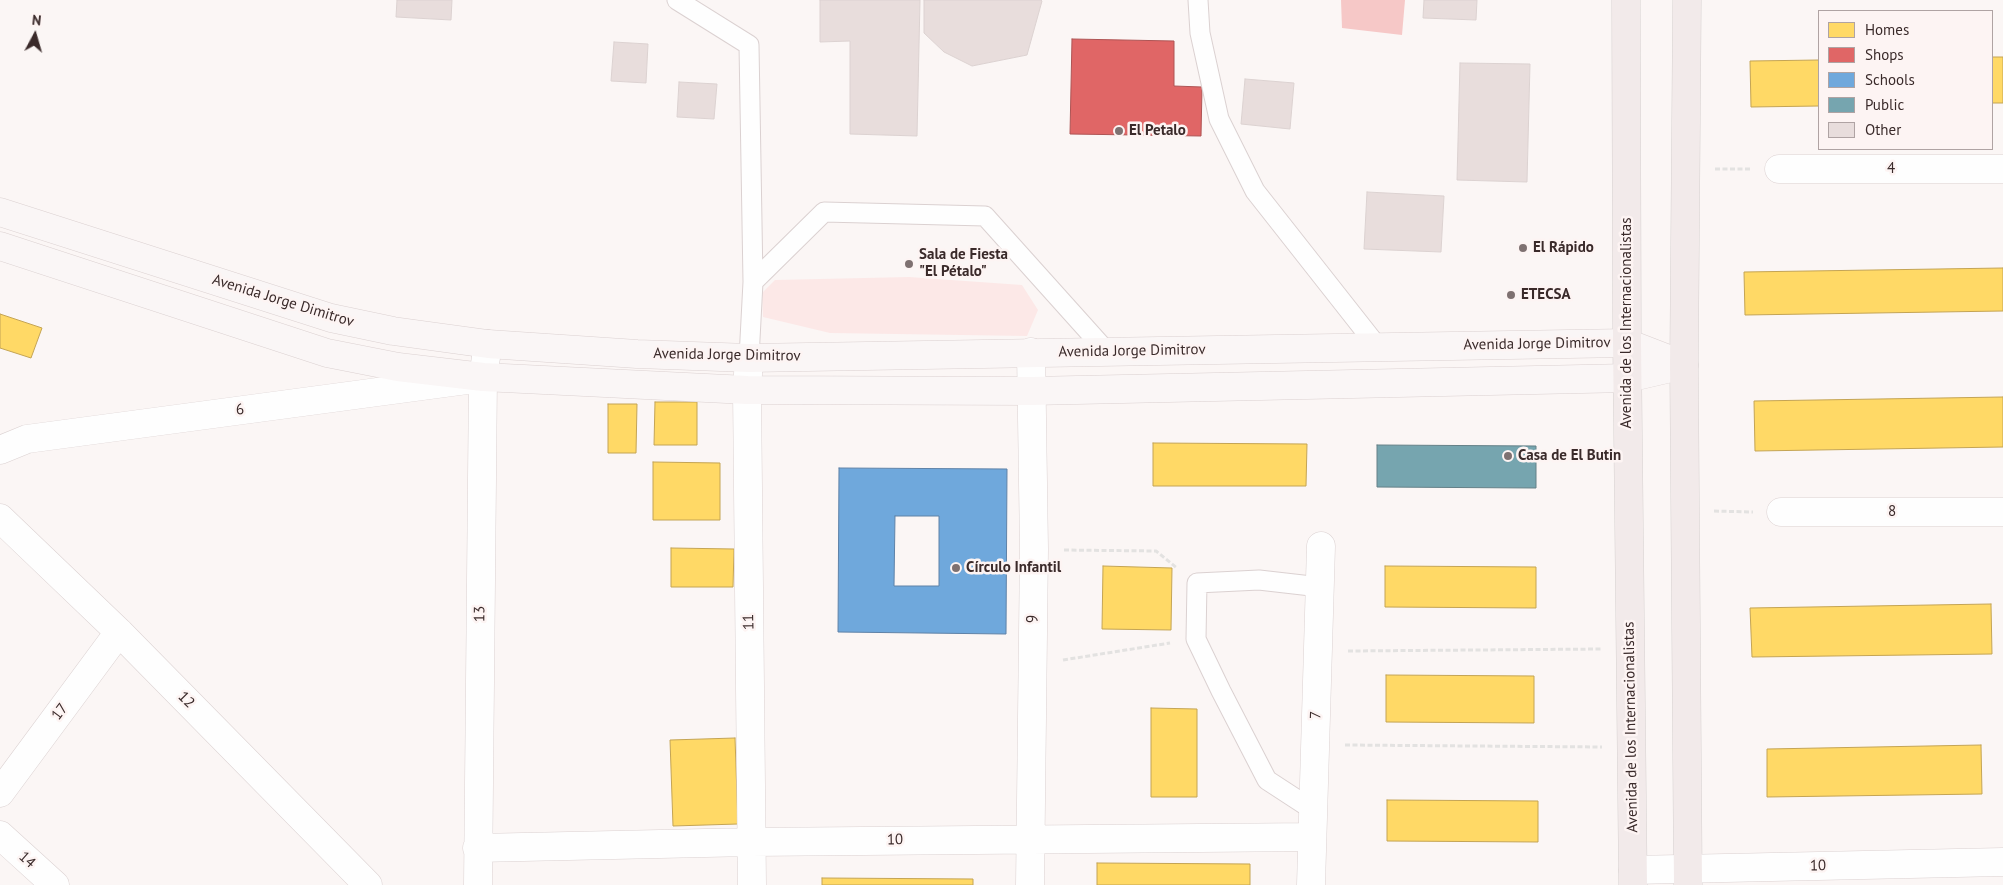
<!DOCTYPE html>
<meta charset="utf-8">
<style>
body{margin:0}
#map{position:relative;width:2003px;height:885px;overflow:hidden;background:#fbf6f5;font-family:"PT Sans",sans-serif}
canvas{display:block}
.legend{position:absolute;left:1818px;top:10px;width:175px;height:140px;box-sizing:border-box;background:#fdf4f3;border:1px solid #afa3a3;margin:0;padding:6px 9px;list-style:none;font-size:15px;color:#3a2a2a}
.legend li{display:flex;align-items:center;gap:10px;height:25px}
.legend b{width:25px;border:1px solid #afa3a3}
.north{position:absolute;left:10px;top:10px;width:50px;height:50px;-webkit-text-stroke:4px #fdf4f3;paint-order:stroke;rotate:6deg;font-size:14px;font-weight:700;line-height:20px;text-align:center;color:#3a2a2a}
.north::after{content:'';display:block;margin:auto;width:18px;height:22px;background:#3a2a2a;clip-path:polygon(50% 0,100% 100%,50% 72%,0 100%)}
</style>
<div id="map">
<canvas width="2003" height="885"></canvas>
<ul class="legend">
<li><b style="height:14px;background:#ffd966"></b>Homes</li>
<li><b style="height:14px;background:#e06666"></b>Shops</li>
<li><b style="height:14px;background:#6fa8dc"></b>Schools</li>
<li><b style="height:14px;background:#76a5af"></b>Public</li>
<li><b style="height:14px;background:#e8dddc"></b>Other</li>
</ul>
<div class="north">N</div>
</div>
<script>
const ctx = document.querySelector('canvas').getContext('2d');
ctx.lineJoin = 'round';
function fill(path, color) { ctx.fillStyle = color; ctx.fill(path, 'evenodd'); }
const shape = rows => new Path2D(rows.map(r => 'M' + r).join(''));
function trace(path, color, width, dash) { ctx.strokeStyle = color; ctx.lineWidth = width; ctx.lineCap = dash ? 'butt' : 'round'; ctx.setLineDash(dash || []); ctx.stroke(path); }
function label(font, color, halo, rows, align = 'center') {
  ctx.font = font + ' "PT Sans",sans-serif'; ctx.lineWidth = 5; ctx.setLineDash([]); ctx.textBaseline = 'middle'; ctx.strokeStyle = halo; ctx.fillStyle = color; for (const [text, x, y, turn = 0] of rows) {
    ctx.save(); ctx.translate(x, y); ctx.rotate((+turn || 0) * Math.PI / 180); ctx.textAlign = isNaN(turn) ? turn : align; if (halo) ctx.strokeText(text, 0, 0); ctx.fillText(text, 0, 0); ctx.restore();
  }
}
fill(shape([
 [909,277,1022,285,1038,310,1027,336,830,333,763,317,762,293,775,280]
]), '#fce8e7');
fill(shape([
 [1341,0,1405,0,1402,35,1342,28]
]), '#f6c8c7');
const homes = shape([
 [1992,57,2003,57,2003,103,1992,103,1992,57],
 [1819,60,1819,106,1751,107,1750,61,1819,60],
 [2003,268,2003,311,1745,315,1744,272,2003,268],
 [0,314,42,328,31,358,0,348,0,314],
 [2003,397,2003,447,1755,451,1754,401,2003,397],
 [655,402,697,402,697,445,654,445,655,402],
 [608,404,637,404,636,453,608,453,608,404],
 [1153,443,1307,444,1306,486,1153,486,1153,443],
 [653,462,720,463,720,520,653,520,653,462],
 [671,548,734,549,733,587,671,587,671,548],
 [1103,566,1172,568,1171,630,1102,629,1103,566],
 [1385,566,1536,567,1536,608,1385,607,1385,566],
 [1991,604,1992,654,1752,657,1750,608,1991,604],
 [1386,675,1534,676,1534,723,1386,722,1386,675],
 [1151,708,1197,709,1197,797,1151,797,1151,708],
 [735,738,738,824,673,826,670,740,735,738],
 [1981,745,1982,794,1767,797,1767,749,1981,745],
 [1387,800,1538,801,1538,842,1387,841,1387,800],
 [1097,863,1250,864,1250,885,1097,885,1097,863],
 [822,878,973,879,973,885,822,885,822,878]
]);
fill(homes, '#ffd966');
trace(homes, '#c4a454', 1);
const shops = shape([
 [1072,39,1174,41,1174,86,1202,87,1201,136,1070,134,1072,39]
]);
fill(shops, '#e06666');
trace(shops, '#ae5454', 1);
const schools = shape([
 [839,468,1007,469,1006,634,838,632,839,468],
 [895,516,939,516,939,586,894,586,895,516]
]);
fill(schools, '#6fa8dc');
trace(schools, '#5f82a7', 1);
const public = shape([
 [1377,445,1536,446,1536,488,1377,487,1377,445]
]);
fill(public, '#76a5af');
trace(public, '#648087', 1);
const building = shape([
 [397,0,452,0,451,20,396,17,397,0],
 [820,0,920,0,917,136,850,134,850,41,820,42,820,0],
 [924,0,1041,0,1042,1,1027,55,972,66,944,52,924,33,924,0],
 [1424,0,1477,0,1476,20,1423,18,1424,0],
 [614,42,648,44,646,83,611,81,614,42],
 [1460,63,1530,64,1527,182,1457,180,1460,63],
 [1245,79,1294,83,1290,129,1241,124,1245,79],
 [679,82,717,84,714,119,677,117,679,82],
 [1367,192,1444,196,1441,252,1364,249,1367,192]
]);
fill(building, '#e8dddc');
trace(building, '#dcd2d1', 1);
const service = shape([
 [677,0,749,45,753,282],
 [1198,0,1200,33,1219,119,1255,191,1377,346],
 [749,358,753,282,824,212,985,216,1108,353],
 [1313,810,1267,780,1221,691,1196,639,1197,583,1259,580,1320,587]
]);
const minor = shape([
 [1779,169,2003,169],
 [749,358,747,390,752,885],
 [0,450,27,439,467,380],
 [1781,512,2003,512],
 [0,518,119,632,368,885],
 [0,793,119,632],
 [0,835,55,885],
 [477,848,751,842,1312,837],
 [1633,870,2003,862],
 [478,885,483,377,488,344],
 [1030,885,1034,549,1031,352],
 [1311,885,1321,546]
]);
const secondary = shape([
 [0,212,331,318,393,331,488,344,637,354,749,358,1627,343,1684,365],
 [0,246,327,353,398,367,483,377,747,390,1031,391,1628,378,1684,365]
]);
const trunk = shape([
 [1626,0,1627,343,1633,885],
 [1687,0,1684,365,1688,885]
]);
trace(service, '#dbd1d1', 21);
trace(minor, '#dbd1d1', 29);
trace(secondary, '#dbd1d1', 29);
trace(trunk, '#d6d1d0', 29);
trace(shape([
 [1715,169,1751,169],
 [1714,511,1753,512],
 [1064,550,1156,551,1177,568],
 [1348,651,1602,649],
 [1063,660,1170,643],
 [1345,745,1602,747]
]), '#e3e2e1', 3, [5, 2.5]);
trace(service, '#fefefe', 19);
trace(minor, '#fefefe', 28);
trace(secondary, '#faf6f6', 28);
trace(trunk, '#f2eaea', 28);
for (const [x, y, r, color] of [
 [1119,131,5,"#7e7171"],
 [1523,248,5,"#7e7171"],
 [909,264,5,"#7e7171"],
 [1511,295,5,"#7e7171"],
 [1508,456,5,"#7e7171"],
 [956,568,5,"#7e7171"]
]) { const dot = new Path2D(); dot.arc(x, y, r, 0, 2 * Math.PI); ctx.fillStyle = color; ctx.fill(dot); trace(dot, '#fdf4f3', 2); }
label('bold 15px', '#3a2a2a', '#fdf4f3', [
 ["El Petalo",1129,131],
 ["El Rápido",1533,248],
 ["Sala de Fiesta",919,255],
 ["\"El Pétalo\"",919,272],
 ["ETECSA",1521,295],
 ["Casa de El Butin",1518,456],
 ["Círculo Infantil",966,568]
], 'left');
label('15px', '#3a2a2a', '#fdf4f3', [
 ["4",1891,169],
 ["Avenida Jorge Dimitrov",283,301,17],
 ["Avenida de los Internacionalistas",1627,323,-90],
 ["Avenida Jorge Dimitrov",1537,344,-1],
 ["Avenida Jorge Dimitrov",1132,351,-1],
 ["Avenida Jorge Dimitrov",727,355,1],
 ["6",240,410,-8],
 ["8",1892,512],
 ["13",480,614,-89],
 ["9",1033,619,-90],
 ["11",749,622,-91],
 ["12",186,700,45],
 ["17",60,712,-53],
 ["7",1316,715,-88],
 ["Avenida de los Internacionalistas",1631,727,-91],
 ["10",895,840,-1],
 ["14",27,860,42],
 ["10",1818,866,-1]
]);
</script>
